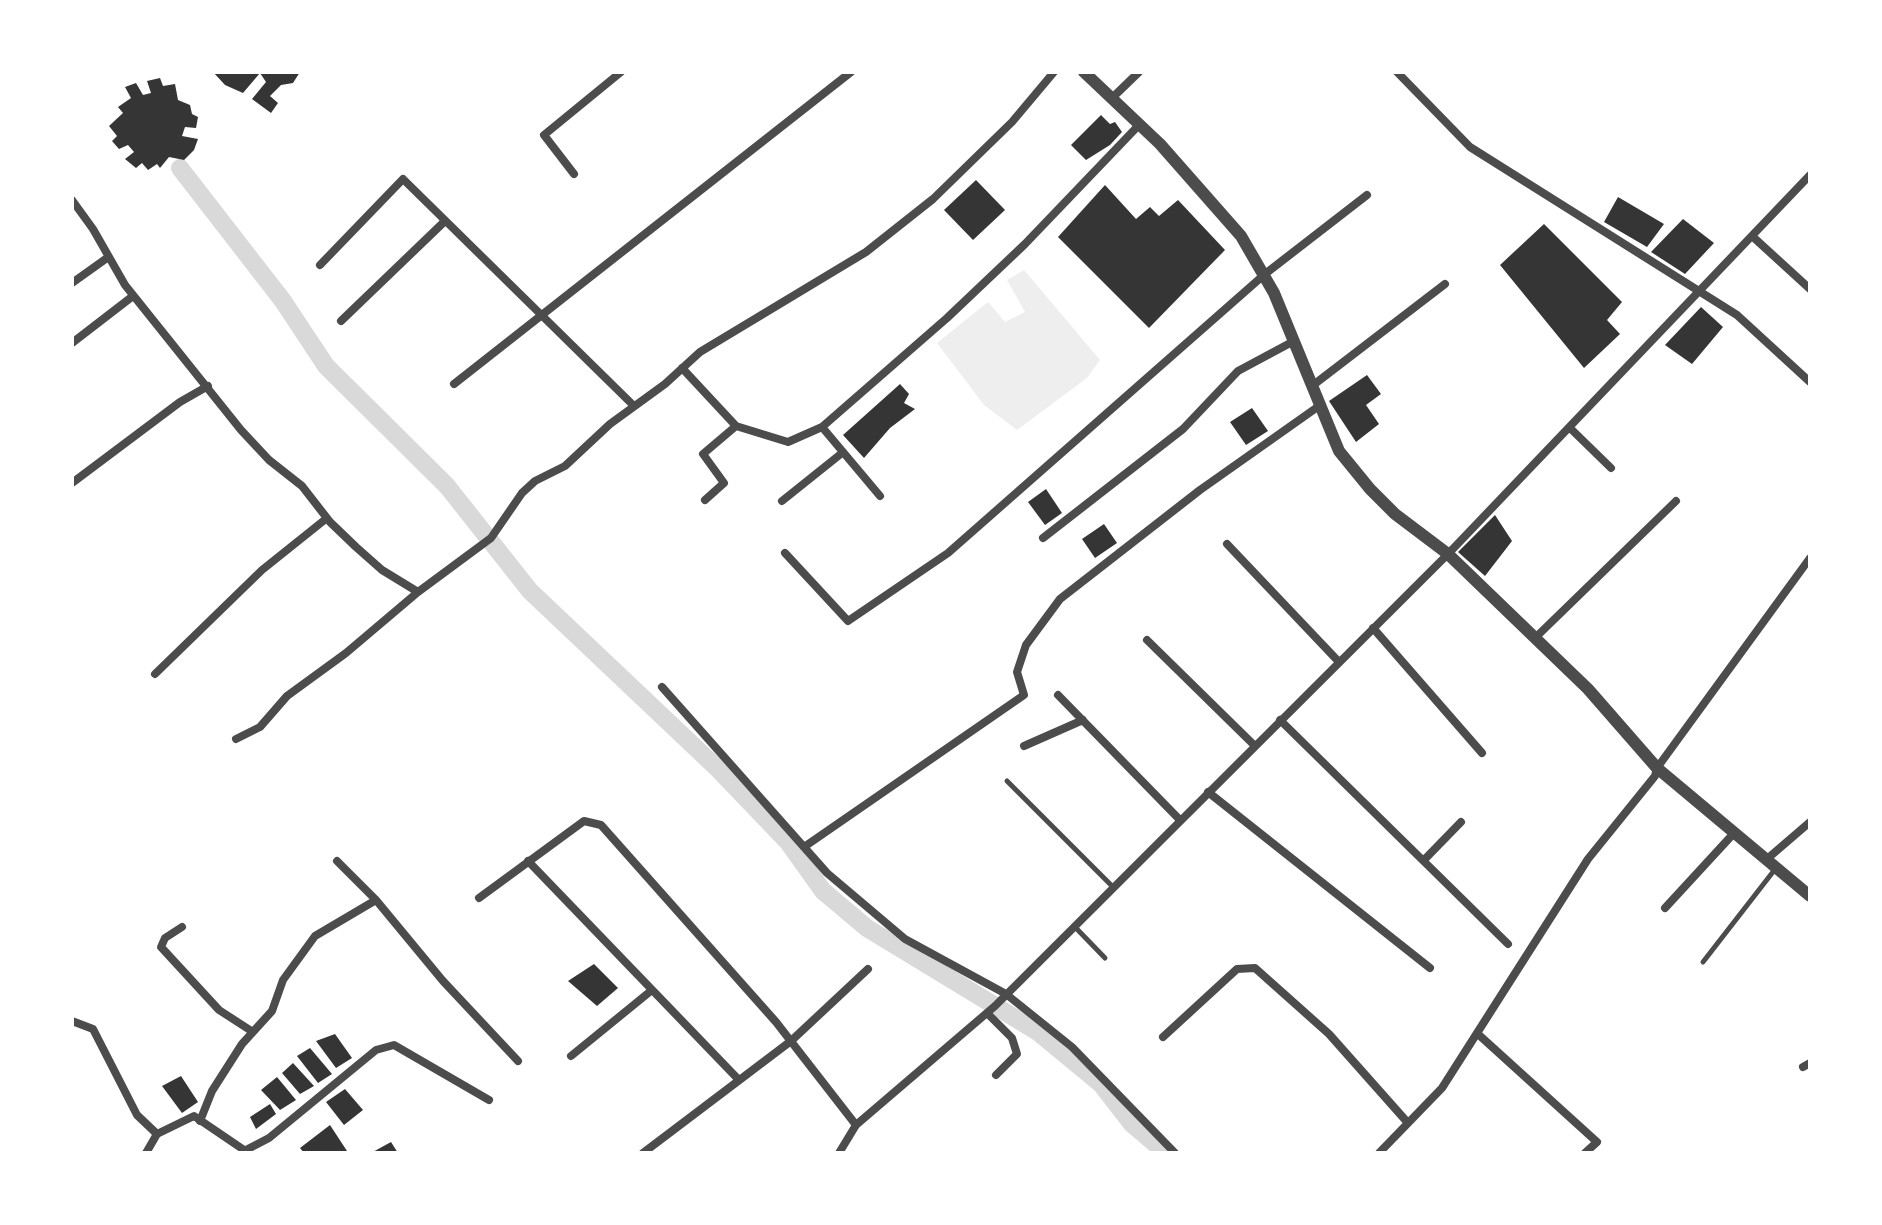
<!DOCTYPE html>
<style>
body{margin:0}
#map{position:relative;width:1882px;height:1225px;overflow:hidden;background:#fff;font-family:Spectral,serif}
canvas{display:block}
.frame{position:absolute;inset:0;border:74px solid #fff;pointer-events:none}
</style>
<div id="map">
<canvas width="1882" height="1225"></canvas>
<div class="frame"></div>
</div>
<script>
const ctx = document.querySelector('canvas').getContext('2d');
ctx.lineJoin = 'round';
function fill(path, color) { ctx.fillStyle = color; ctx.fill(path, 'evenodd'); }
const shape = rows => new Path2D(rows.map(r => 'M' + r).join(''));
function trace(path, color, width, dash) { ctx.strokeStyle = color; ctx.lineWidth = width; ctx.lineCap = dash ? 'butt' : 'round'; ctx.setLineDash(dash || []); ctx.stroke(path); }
fill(shape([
 [1024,270,1100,360,1087,378,1017,430,984,405,937,343,988,302,1005,322,1025,312,1007,280]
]), '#eee');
trace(shape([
 [180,168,283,301,326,366,447,486,530,591,718,769,788,842,823,891,867,928,1038,1032,1101,1084,1132,1124,1166,1153]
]), '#d9d9d9', 18);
fill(shape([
 [213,72,277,73,300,72,293,83,281,85,270,96,278,103,271,113,252,99,266,82,260,73,243,93,225,85],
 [160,78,163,86,175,84,178,100,190,105,192,114,198,117,196,128,185,127,182,136,198,139,194,150,184,160,169,157,160,168,157,164,148,170,142,163,136,168,125,159,134,152,128,145,119,149,112,141,117,136,109,126,123,113,118,107,131,98,125,87,136,83,143,95,151,93,147,81],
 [1101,115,1110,124,1115,122,1122,132,1110,145,1086,160,1071,145],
 [976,180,1005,210,973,240,944,210],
 [1105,185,1136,219,1150,207,1159,216,1178,200,1225,250,1149,328,1058,237],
 [1618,197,1664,224,1647,247,1604,222],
 [1683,219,1714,243,1685,274,1651,252],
 [1544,224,1622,302,1607,320,1620,334,1584,368,1500,265],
 [1701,307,1723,327,1692,364,1665,345],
 [1367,375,1381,394,1366,405,1379,424,1356,442,1329,401],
 [900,384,909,394,904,403,915,409,890,428,864,458,843,435],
 [1252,408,1268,431,1246,445,1230,422],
 [1046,489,1062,513,1045,525,1028,502],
 [1495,515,1512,541,1485,576,1458,552],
 [1104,524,1117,543,1095,558,1082,539],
 [594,964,618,988,597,1006,568,981],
 [335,1034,352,1058,336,1068,316,1041],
 [310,1048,332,1074,318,1083,297,1056],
 [293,1063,314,1086,300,1094,282,1073],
 [181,1076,198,1102,182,1113,162,1086],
 [277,1077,296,1100,280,1110,261,1090],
 [345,1089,363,1110,344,1125,326,1102],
 [270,1104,276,1114,256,1129,250,1117],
 [330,1125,347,1151,304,1153,300,1148],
 [391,1142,398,1153,371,1153]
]), '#353535');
trace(shape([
 [1007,781,1112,886],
 [1074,926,1105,958],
 [1703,962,1776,868]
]), '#4c4c4c', 5);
trace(shape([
 [1397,72,1470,147,1737,315,1810,382],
 [1111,99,1139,72],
 [574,174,544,135,621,72],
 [72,200,93,229,125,285,241,430,269,460,302,486,330,522,356,547,382,570,418,592,346,653,287,696,260,727,236,739],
 [1752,236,1810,289],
 [320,265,403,179,634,406],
 [72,283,107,258],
 [341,321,445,221],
 [72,343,133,296],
 [682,368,736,426,788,442,822,427,947,318,1025,244,1138,126],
 [454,384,851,72],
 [1312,386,1445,284],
 [822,427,880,496],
 [1570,428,1611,468],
 [72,483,180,402,208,386],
 [705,500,724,483,703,454,736,426],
 [782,501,842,453],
 [1043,538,1183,429,1238,371,1294,341],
 [1227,544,1339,662],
 [785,553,848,621,948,553,1265,274,1367,195],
 [418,592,491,538,522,493,535,481,565,466,610,424,665,384,700,352,866,252,933,199,1012,122,1054,72],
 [1373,628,1482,753],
 [1535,638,1676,501],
 [1147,640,1255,746],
 [155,674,262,570,327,518],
 [662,687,827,873,905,939,1006,994,1072,1047,1175,1153],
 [1058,695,1180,820],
 [1280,720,1508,944],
 [1024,746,1083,720],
 [1208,792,1430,968],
 [804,847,1024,695,1017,672,1026,645,1060,599,1200,490,1319,406],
 [1767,859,1810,822],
 [1424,860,1461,822],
 [337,861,376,900,443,981,518,1061],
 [528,861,738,1079],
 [479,898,584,821,601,825,776,1022,856,1125],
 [1665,908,1735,832],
 [182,927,165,938,161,947,219,1010,253,1032],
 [987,1013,1012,1038,1017,1054,996,1075],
 [72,1021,93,1029,137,1115,157,1134,194,1116,247,1152],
 [1479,1035,1597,1142,1585,1153],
 [1163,1037,1237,969,1255,968,1329,1034,1408,1123],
 [571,1056,652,990],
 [1803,1067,1810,1063],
 [200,1121,212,1091,242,1044,272,1011,283,980,315,936,376,900],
 [246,1150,269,1138,376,1050,394,1045,489,1100],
 [146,1153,157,1134],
 [643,1153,791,1041,868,969],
 [839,1153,856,1125,995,1006,1448,554,1810,175],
 [1379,1153,1442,1088,1588,859,1655,776,1657,768,1810,558]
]), '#4c4c4c', 8);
trace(shape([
 [1084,72,1160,144,1241,236,1274,293,1339,451,1370,489,1395,514,1448,554,1588,689,1657,768,1810,896]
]), '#4c4c4c', 12);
</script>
